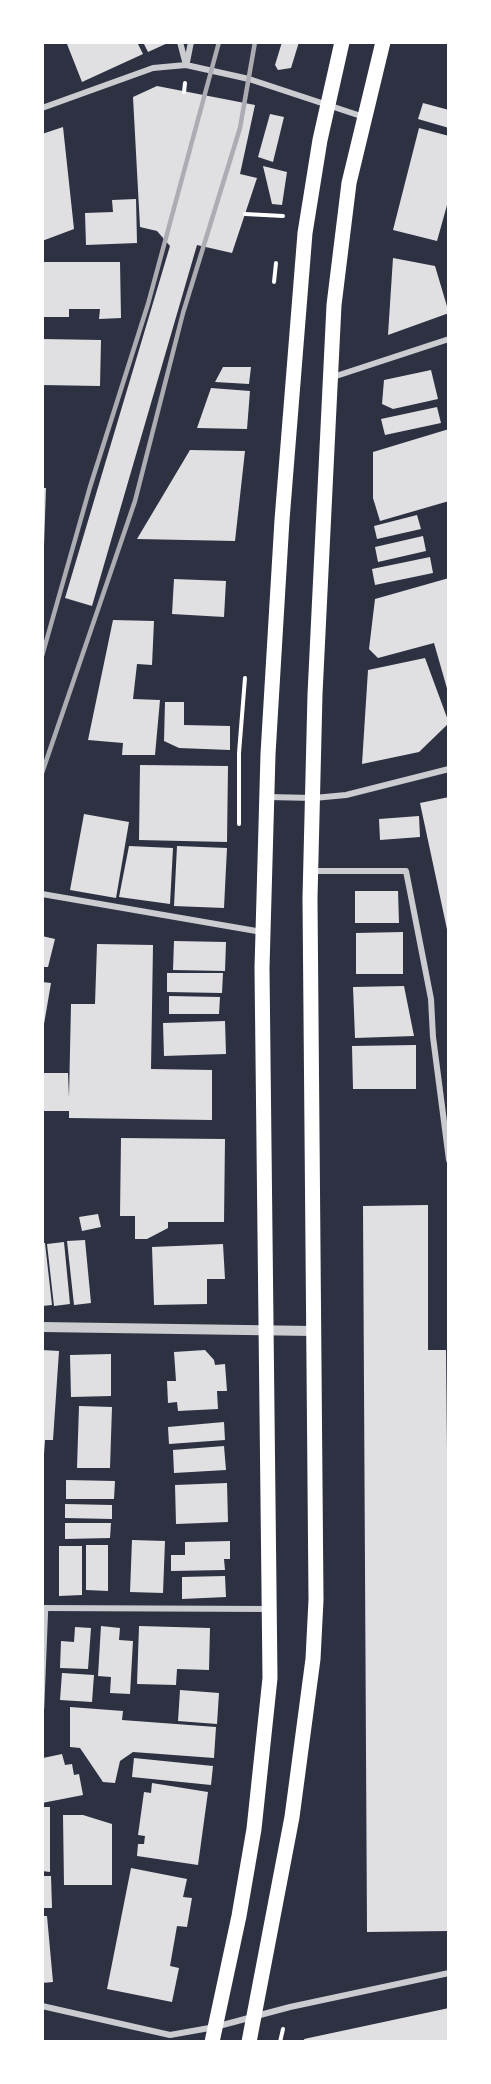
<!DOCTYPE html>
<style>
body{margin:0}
#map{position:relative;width:491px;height:2084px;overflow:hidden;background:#2d3142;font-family:"Playfair Display",serif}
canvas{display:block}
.frame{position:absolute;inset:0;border:44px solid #fff;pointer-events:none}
</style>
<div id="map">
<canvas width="491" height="2084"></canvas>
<div class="frame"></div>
</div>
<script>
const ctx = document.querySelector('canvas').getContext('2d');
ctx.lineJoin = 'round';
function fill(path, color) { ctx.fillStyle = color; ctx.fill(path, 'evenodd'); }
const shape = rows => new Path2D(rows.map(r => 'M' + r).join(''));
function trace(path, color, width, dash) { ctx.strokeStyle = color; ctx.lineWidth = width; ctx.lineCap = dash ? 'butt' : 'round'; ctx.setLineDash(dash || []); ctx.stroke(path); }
fill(shape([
 [73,42,137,42,143,54,82,82,67,44],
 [143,42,170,42,148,52],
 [282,42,299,42,291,68,278,70,275,65],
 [157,86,255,105,240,174,257,178,232,253,197,245,92,606,65,598,170,246,157,231,140,227,133,97],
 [423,103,449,110,449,128,418,119],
 [270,114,284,117,273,162,258,157],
 [63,127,74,229,42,241,42,134],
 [419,128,449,136,449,198,437,241,393,230],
 [263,166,287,172,282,205,272,204],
 [136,199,137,243,86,245,85,213,113,212,112,200],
 [393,258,435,266,449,313,388,335],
 [42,262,120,262,121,318,99,319,100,309,69,309,69,317,42,317],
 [42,339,101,340,100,386,42,385],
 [223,367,251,367,249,384,215,382],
 [431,370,438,399,393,409,382,404,384,380],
 [211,388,250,391,247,429,197,428],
 [437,407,441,423,385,435,381,419],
 [449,429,449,501,380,521,373,498,373,452],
 [190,450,245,451,235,541,137,539],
 [42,488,46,488,44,546,42,546],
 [417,515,421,529,377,539,374,526],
 [423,536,426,551,378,562,375,547],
 [430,557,433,573,375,585,372,569],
 [449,578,449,692,448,692,434,643,378,658,369,649,375,599],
 [174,579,226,581,224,617,172,614],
 [113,620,154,621,152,665,137,664,133,699,160,700,155,755,122,755,123,743,88,740],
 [425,658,449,723,419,752,362,764,368,670],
 [165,702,184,702,184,725,230,726,230,750,179,748,164,741],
 [140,765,228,766,227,842,139,840],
 [449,797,449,933,448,934,420,803],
 [84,814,129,822,116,898,70,890],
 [419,816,420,837,380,840,379,819],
 [129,846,173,848,170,904,119,897],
 [177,846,227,848,224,908,174,906],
 [355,891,398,891,399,923,355,923],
 [403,932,403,974,356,974,356,933],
 [42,936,55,939,48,967,42,967],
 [174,941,226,942,225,971,173,970],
 [97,944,153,945,151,1069,212,1070,212,1120,69,1118,69,1111,42,1111,42,1073,68,1073,69,1098,71,1004,95,1004],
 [167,973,223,973,222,993,167,992],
 [42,982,51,983,43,1030,42,1030],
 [404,986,414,1036,355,1038,353,987],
 [169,996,220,997,219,1014,169,1014],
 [225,1021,226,1054,164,1056,163,1023],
 [416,1045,416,1089,353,1089,352,1046],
 [121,1138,225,1139,224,1222,168,1222,168,1228,147,1239,135,1239,135,1216,120,1216],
 [428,1205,428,1350,446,1350,447,1450,449,1450,449,1931,367,1932,363,1206],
 [98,1214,101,1227,82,1231,79,1217],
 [85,1240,91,1303,74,1305,67,1241],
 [64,1242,70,1304,54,1306,47,1244],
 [42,1243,45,1243,52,1305,42,1306],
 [223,1244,225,1279,207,1279,207,1304,154,1305,152,1247],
 [42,1350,59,1351,53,1440,45,1440,44,1454],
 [205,1350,214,1360,215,1365,225,1364,227,1391,217,1391,218,1409,178,1411,177,1402,168,1403,167,1381,176,1381,174,1352],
 [111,1354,111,1396,71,1397,70,1355],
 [79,1406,112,1407,110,1468,77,1468],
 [224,1422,225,1440,169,1444,168,1427],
 [224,1446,226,1470,174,1473,173,1450],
 [66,1480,115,1481,114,1499,66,1499],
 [227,1483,228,1522,176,1524,175,1485],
 [65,1504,112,1505,112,1519,65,1518],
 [65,1523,111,1523,110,1538,65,1539],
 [132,1540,165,1541,163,1593,130,1592],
 [230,1541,230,1559,224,1559,225,1570,171,1571,171,1555,185,1555,185,1542],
 [86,1545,108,1545,108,1591,86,1590],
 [59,1546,82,1546,82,1595,59,1596],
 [225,1576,226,1597,182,1599,182,1577],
 [101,1626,120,1628,119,1640,133,1641,130,1694,110,1693,111,1677,98,1676],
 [139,1626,210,1628,209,1670,177,1669,176,1685,137,1684],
 [75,1627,91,1628,88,1669,60,1668,61,1641,74,1642],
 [62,1673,94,1675,92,1702,60,1700],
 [180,1690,219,1693,217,1724,178,1721],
 [70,1707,123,1711,122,1720,216,1727,214,1758,133,1752,120,1761,115,1783,103,1782,80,1748,70,1747],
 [62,1754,65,1765,72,1764,74,1775,79,1774,83,1795,42,1803,43,1758],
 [134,1758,213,1766,211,1785,132,1777],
 [152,1783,208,1792,198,1865,137,1856,138,1844,144,1844,145,1836,138,1835,144,1792,151,1793],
 [42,1807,50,1807,50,1872,42,1871],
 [63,1815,83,1815,112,1824,112,1885,64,1885],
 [131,1868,187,1879,183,1897,192,1898,187,1927,177,1926,170,1966,179,1968,172,2002,107,1989],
 [42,1876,51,1876,52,1908,42,1908],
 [42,1916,47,1916,53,1982,42,1983],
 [449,2008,449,2042,305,2042,304,2039]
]), '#e0e0e3');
trace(shape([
 [184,92,185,83],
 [245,214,283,216],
 [274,282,276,263],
 [239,824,239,753,245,678],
 [280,2042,283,2029]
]), '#fff', 4);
trace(shape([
 [42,1708,46,1608]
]), '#caccd0', 4.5);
trace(shape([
 [180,42,186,65],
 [187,62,191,42],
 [42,108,153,68,186,65,249,79,364,117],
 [333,377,449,339],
 [267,797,314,798,346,795,449,769],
 [312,871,406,871,431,999,433,1037,449,1160],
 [42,894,262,932],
 [42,1608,269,1609],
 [42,2006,170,2035,215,2027,290,2007,449,1973]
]), '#caccd0', 6);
trace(shape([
 [42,1327,313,1331]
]), '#caccd0', 10);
trace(shape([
 [212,2042,239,1916,254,1829,270,1678,262,968,268,754,282,520,305,233,320,140,342,42],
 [249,2042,292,1817,313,1659,316,1600,310,898,315,694,334,305,349,183,383,42]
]), '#fff', 15);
trace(shape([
 [42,656,90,487,148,304,219,42],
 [42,773,135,501,183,313,240,128,255,42]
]), '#abadb3', 4.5);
</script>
